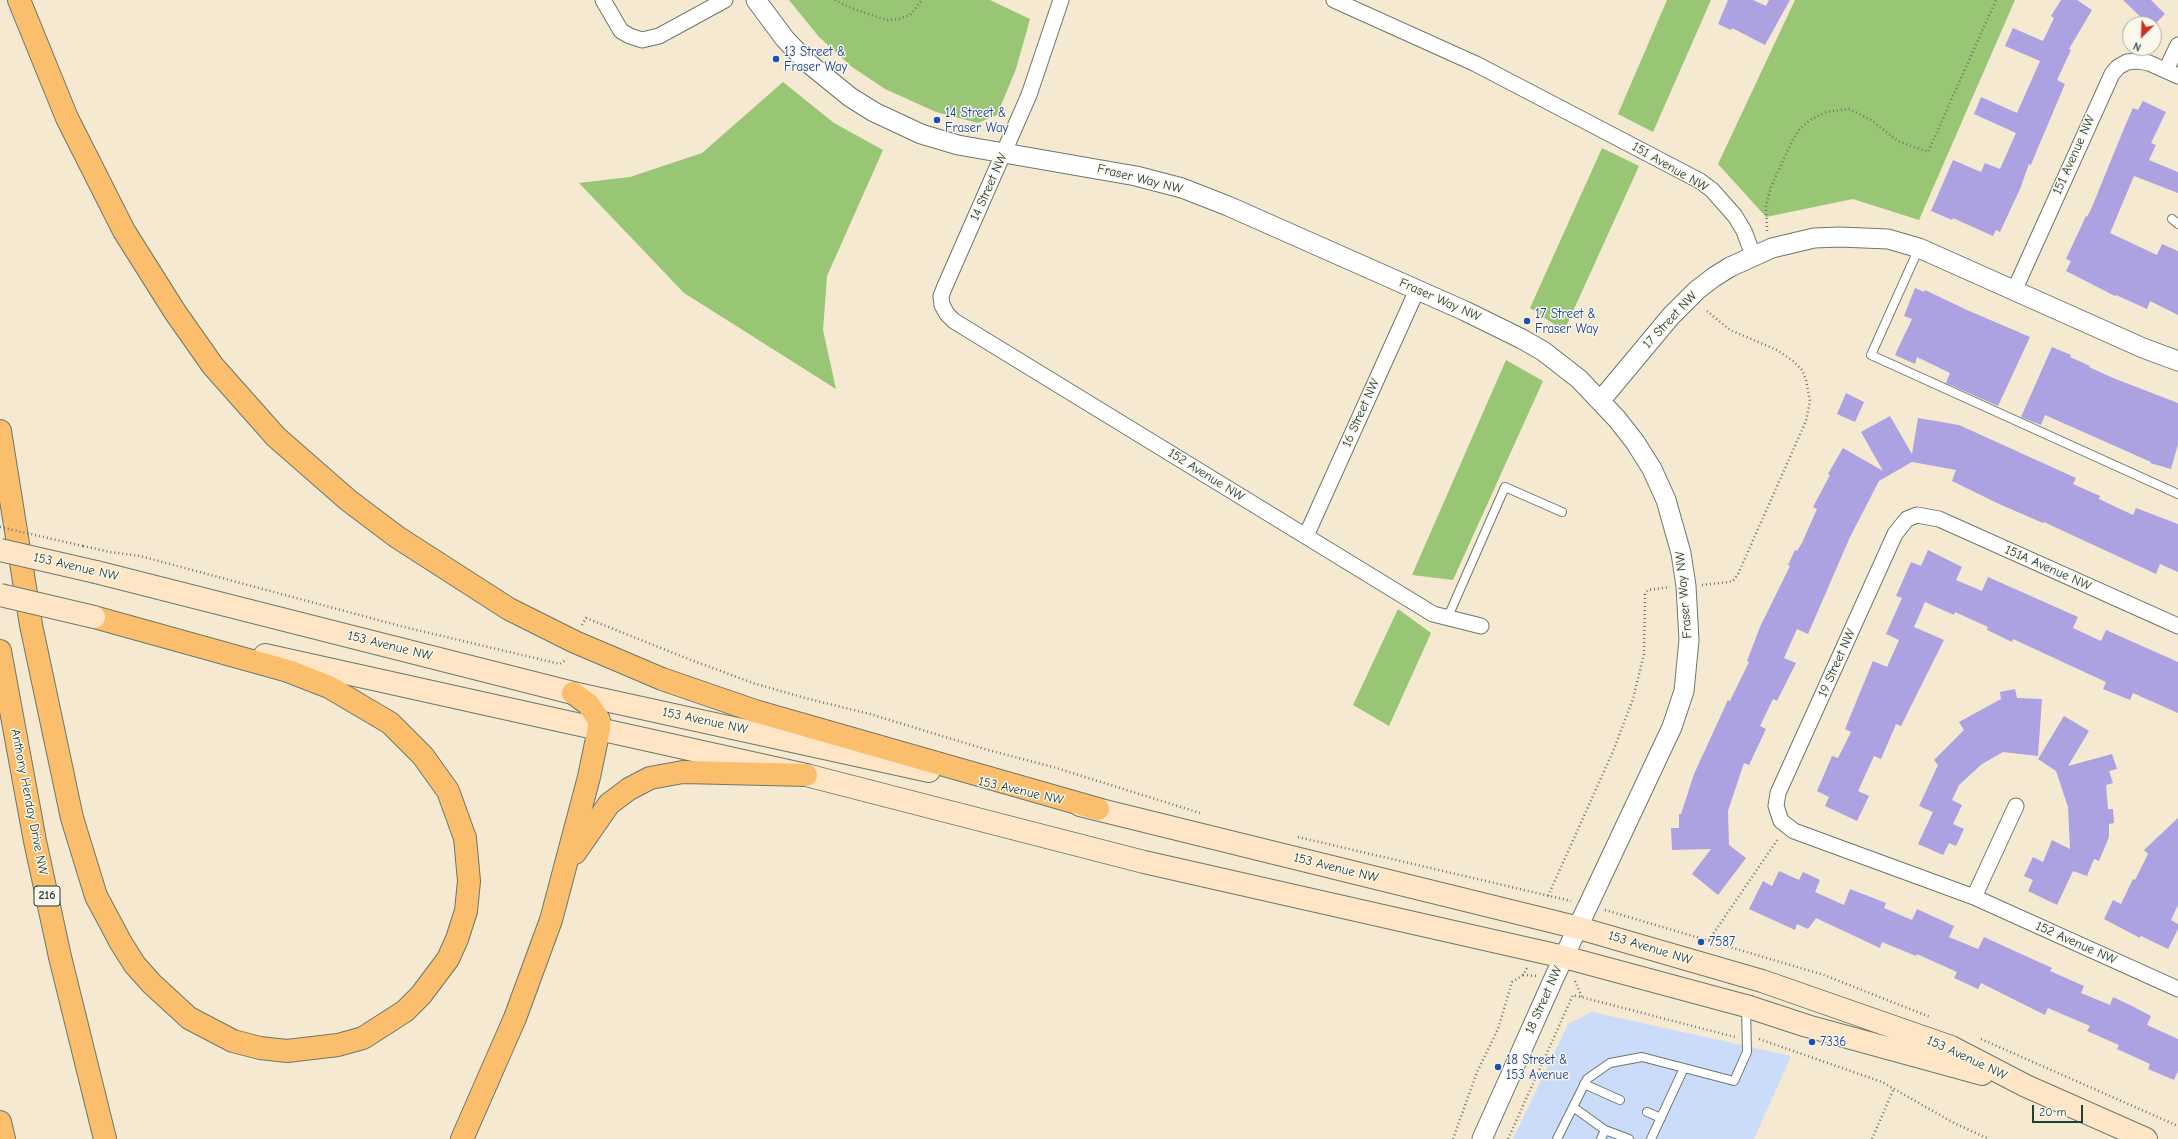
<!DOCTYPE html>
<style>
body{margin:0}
#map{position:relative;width:2178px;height:1139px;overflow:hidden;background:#f5e9d2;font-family:"Comic Neue",sans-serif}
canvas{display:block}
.north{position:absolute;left:2122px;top:16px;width:40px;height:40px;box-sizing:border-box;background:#fbf7ec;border:1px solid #a3ada2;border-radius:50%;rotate:204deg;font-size:11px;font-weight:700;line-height:16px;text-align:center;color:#1f3d34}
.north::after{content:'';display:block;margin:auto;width:14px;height:18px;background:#c8321e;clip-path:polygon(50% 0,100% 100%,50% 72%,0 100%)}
.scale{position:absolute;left:2032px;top:1105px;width:51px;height:18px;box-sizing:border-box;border:2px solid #1f3d34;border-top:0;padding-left:5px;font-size:12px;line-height:14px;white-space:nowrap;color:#1f3d34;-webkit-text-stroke:3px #fbf7ec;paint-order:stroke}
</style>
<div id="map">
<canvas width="2178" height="1139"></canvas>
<div class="north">N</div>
<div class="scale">20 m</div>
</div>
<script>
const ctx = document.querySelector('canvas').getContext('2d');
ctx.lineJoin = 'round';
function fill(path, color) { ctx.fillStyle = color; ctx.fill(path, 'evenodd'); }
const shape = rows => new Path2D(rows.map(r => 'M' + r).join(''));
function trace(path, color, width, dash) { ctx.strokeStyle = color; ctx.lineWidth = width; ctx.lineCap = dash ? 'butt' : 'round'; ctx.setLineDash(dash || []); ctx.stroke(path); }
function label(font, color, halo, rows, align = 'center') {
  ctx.font = font + ' "Comic Neue",sans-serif'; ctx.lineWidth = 3; ctx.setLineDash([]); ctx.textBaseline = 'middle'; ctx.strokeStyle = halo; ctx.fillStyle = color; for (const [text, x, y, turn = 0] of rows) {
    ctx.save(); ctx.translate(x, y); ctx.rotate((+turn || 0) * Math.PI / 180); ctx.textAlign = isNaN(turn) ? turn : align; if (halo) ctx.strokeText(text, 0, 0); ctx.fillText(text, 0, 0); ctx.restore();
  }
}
fill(shape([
 [1592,1012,1791,1056,1754,1139,1513,1139,1568,1024]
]), '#cadcf9');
fill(shape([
 [789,0,990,0,1030,19,1016,69,997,115,978,123,936,112,885,89,852,67,819,37],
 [1667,0,1711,0,1653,132,1618,114],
 [1795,0,2015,0,1919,220,1853,199,1766,217,1718,164],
 [783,82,834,123,883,150,827,276,823,330,836,389,684,293,579,183,630,177,702,153],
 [1602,148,1639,166,1564,331,1530,308],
 [1506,360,1543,381,1453,580,1412,575],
 [1398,609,1431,633,1389,726,1353,705]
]), '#98c674');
fill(shape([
 [1728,0,1753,0,1766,6,1769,0,1790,0,1765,45,1732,28,1731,30,1718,24],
 [2061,0,2077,0,2092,10,2069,49,2071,50,2057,80,2065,84,2037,150,2031,165,2029,164,2020,189,2000,232,1996,230,1993,236,1953,218,1952,220,1931,211,1953,160,1981,172,1985,163,2000,169,2016,133,1974,114,1981,97,2017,113,2040,61,2005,46,2013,28,2043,41,2054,18,2051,16],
 [2123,0,2151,0,2165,14,2154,25,2148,24],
 [2143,101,2166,112,2151,143,2156,145,2149,160,2178,172,2178,193,2134,176,2110,233,2157,255,2162,244,2178,251,2178,315,2150,301,2147,309,2116,295,2115,296,2066,271,2071,261,2066,259,2086,216,2087,217,2092,207,2125,126,2133,108,2138,110],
 [1915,288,1924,292,1925,290,1967,310,2030,337,1998,406,1946,383,1950,373,1917,357,1915,364,1895,355,1912,319,1904,316],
 [2052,347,2071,355,2070,357,2090,366,2089,367,2113,378,2178,403,2178,444,2171,469,2150,463,2151,462,2045,415,2041,425,2021,417],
 [1846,393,1864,402,1855,422,1837,414],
 [1890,416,1912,454,1918,418,1959,425,2076,478,2073,484,2100,496,2099,499,2133,515,2136,508,2178,524,2178,572,2160,564,2156,574,2044,522,2043,523,1999,504,1952,481,1956,470,1912,462,1879,481,1850,537,1808,634,1797,629,1784,658,1796,663,1777,701,1773,699,1760,726,1766,729,1749,765,1744,763,1728,811,1729,845,1746,858,1718,895,1692,874,1711,849,1672,850,1671,828,1679,828,1679,814,1681,814,1694,774,1728,700,1730,701,1749,662,1747,661,1760,627,1790,566,1788,565,1795,550,1797,551,1802,543,1817,509,1813,507,1830,475,1828,474,1843,448,1883,471,1861,432],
 [1928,550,1962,567,1956,580,1982,591,1988,577,2078,617,2073,628,2101,641,2106,630,2178,662,2178,713,2133,693,2130,700,2103,689,2106,682,2013,639,2012,642,1987,630,1988,627,1955,612,1954,615,1925,602,1914,627,1944,640,1901,726,1896,724,1881,759,1874,756,1858,791,1869,796,1857,821,1825,806,1829,797,1817,791,1832,756,1838,758,1851,732,1845,729,1873,661,1887,667,1899,640,1886,634,1902,598,1896,596,1911,562,1921,566],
 [2015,689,2017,698,2042,699,2038,756,2003,752,1982,764,1959,785,1952,800,1962,805,1953,824,1964,829,1956,846,1949,843,1943,855,1918,844,1933,812,1919,806,1938,765,1934,760,1964,730,1959,722,2001,699,2000,692],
 [2064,716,2089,731,2068,766,2112,754,2117,769,2109,771,2113,783,2106,785,2108,809,2113,809,2114,823,2109,824,2109,837,2099,861,2094,859,2087,876,2073,871,2057,905,2028,891,2033,880,2024,876,2033,857,2043,862,2052,840,2070,849,2068,807,2056,771,2038,759],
 [2178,818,2178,905,2171,920,2178,924,2178,929,2168,949,2141,936,2140,938,2104,919,2113,900,2121,904,2133,879,2135,880,2148,854,2144,850],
 [1779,871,1799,880,1803,872,1820,880,1815,892,1844,905,1850,889,1886,903,1884,908,1912,920,1917,909,1954,926,1949,937,1978,949,1984,937,2052,968,2050,971,2084,986,2081,993,2110,1005,2113,997,2132,1006,2151,1016,2147,1025,2178,1039,2178,1071,2174,1080,2148,1069,2150,1064,2117,1049,2119,1045,2087,1031,2090,1026,2048,1008,2045,1015,1981,983,1978,989,1954,978,1957,972,1917,954,1916,956,1882,942,1880,948,1816,918,1808,929,1797,924,1795,930,1749,909,1763,881,1772,886]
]), '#aca1e1');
const service = shape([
 [2172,219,2178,224],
 [1919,248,1871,355,2178,494],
 [1447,619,1505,487,1562,512],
 [1584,1084,1620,1100],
 [1573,1107,1605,1130],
 [1647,1112,1661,1118],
 [1557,1139,1587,1079,1610,1063,1642,1057,1734,1081,1747,1052,1746,1007],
 [1601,1139,1605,1130,1629,1139],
 [1651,1139,1684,1068]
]);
const minor = shape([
 [603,0,621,31,630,36,642,40,659,36,725,0],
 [1061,0,1029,95,945,286,941,296,942,305,947,314,954,321,1433,614,1481,626],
 [1334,0,1476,64,1700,181,1712,190,1735,216,1744,231,1753,255],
 [2166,70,2178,45],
 [2014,291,2112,74,2118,67,2127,62,2138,61,2149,63,2178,76],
 [1306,536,1417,290],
 [2178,626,1939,519,1917,515,1907,519,1895,534,1778,793,1776,806,1781,821,1794,831,1974,897,2178,989],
 [1974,897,2016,806]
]);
const tertiary = shape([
 [756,0,785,39,807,62,850,97,874,112,921,134,958,145,1136,176,1182,188,1228,206,1465,311,1522,339,1543,351,1579,379,1617,419,1635,442,1652,469,1666,500,1681,553,1686,586,1689,640,1684,691,1672,727,1554,978,1482,1139],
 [1601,400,1671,316,1697,290,1714,277,1730,267,1772,248,1814,238,1840,237,1888,239,1919,248,2143,348,2178,361]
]);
const secondary = shape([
 [96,572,573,693,929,771],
 [265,655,806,775,1144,862,1564,957,1746,1006,1807,1026,1982,1074],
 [1080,805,1579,928,1762,981,1951,1047,2026,1086,2146,1139]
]);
const motorway = shape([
 [19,0,67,118,124,231,175,312,213,366,276,437,348,500,397,537,509,609,575,642,662,679,755,711,1098,809],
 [0,431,31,625,72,818,96,896,121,943,135,965,152,984,189,1018,233,1041,260,1048,287,1051,338,1045,363,1038,405,1011,421,995,448,959,457,939,466,911,469,881,465,838,448,791,423,756,390,723,329,687,288,671,94,617],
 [0,651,35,841,60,957,105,1139],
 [575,853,609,804,629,789,650,778,683,772,806,775],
 [0,1122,4,1139],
 [462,1139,515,1018,551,920,589,777,599,729,599,720,588,704,573,693]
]);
trace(service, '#6a796b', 10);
trace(minor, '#6a796b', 17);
trace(tertiary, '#6a796b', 21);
trace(secondary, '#6a796b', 24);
trace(motorway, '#6a796b', 24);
trace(shape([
 [835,0,851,8,887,20,899,19,910,15,922,0],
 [1767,231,1766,206,1771,187,1793,139,1800,129,1810,120,1826,112,1849,109,1871,120,1898,141,1928,152,1996,0],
 [83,546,110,552,140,556,404,627,560,664,567,659],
 [1702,585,1728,582,1733,581,1738,574,1806,421,1810,401,1806,380,1802,370,1793,361,1777,350,1730,330,1707,311],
 [582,625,586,618,691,660,753,683,805,698,870,714,988,750,1053,767,1200,813],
 [1298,837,1571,901],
 [1548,896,1614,749,1633,699,1644,654,1645,594,1648,590,1670,587],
 [1605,910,1824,975,1930,1017],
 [1709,940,1778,839],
 [1523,975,1537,976],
 [1575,981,1582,997],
 [1759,1039,1882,1082,1954,1123,1989,1139],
 [1981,1039,2178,1126],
 [1453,1139,1477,1072,1498,1029,1512,982,1523,975,1527,968],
 [1508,1139,1573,995,1735,1037],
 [1872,1139,1894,1088]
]), '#6a796b', 2.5, [1, 3]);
trace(service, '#fff', 8);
trace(minor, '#fff', 15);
trace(tertiary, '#fff', 19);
trace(secondary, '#fde5c5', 22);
trace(motorway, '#fabe6d', 22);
const secondaryBridge = shape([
 [0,550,96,572],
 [0,595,94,617]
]);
trace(secondaryBridge, '#6a796b', 24, []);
trace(shape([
 [0,527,83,546]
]), '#6a796b', 2.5, [1, 3]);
trace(secondaryBridge, '#fde5c5', 22);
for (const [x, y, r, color] of [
 [776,59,4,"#1a4fb4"],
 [937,120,4,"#1a4fb4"],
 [1527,321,4,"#1a4fb4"],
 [1701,942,4,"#1a4fb4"],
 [1812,1042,4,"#1a4fb4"],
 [1498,1067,4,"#1a4fb4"]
]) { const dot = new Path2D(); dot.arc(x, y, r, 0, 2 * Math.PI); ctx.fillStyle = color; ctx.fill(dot); trace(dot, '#fbf7ec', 1.5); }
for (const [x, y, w] of [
 [47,896,26]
]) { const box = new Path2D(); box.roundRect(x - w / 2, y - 10, w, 20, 3); ctx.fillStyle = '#fbf7ec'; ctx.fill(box); trace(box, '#1f3d34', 1); }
label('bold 12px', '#1f3d34', null, [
 ["216",47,896]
]);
label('13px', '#164399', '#fbf7ec', [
 ["13 Street &",784,52],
 ["Fraser Way",784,67],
 ["14 Street &",945,113],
 ["Fraser Way",945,128],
 ["17 Street &",1535,314],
 ["Fraser Way",1535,329],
 ["7587",1709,942],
 ["7336",1820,1042],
 ["18 Street &",1506,1060],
 ["153 Avenue",1506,1075]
], 'left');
label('13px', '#1f3d34', '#fbf7ec', [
 ["151 Avenue NW",2074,155,-66],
 ["151 Avenue NW",1670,167,30],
 ["Fraser Way NW",1140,179,14],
 ["14 Street NW",989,187,-66],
 ["Fraser Way NW",1440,300,24],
 ["17 Street NW",1670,320,-47],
 ["16 Street NW",1361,413,-66],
 ["152 Avenue NW",1206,475,32],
 ["153 Avenue NW",76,567,13],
 ["151A Avenue NW",2048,568,24],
 ["Fraser Way NW",1684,595,-95],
 ["153 Avenue NW",390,646,14],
 ["19 Street NW",1837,663,-66],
 ["153 Avenue NW",705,721,12],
 ["153 Avenue NW",1021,791,13],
 ["Anthony Henday Drive NW",29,802,79],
 ["153 Avenue NW",1336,868,14],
 ["152 Avenue NW",2076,943,24],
 ["153 Avenue NW",1650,948,17],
 ["18 Street NW",1544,1000,-66],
 ["153 Avenue NW",1967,1058,25]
]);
</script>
